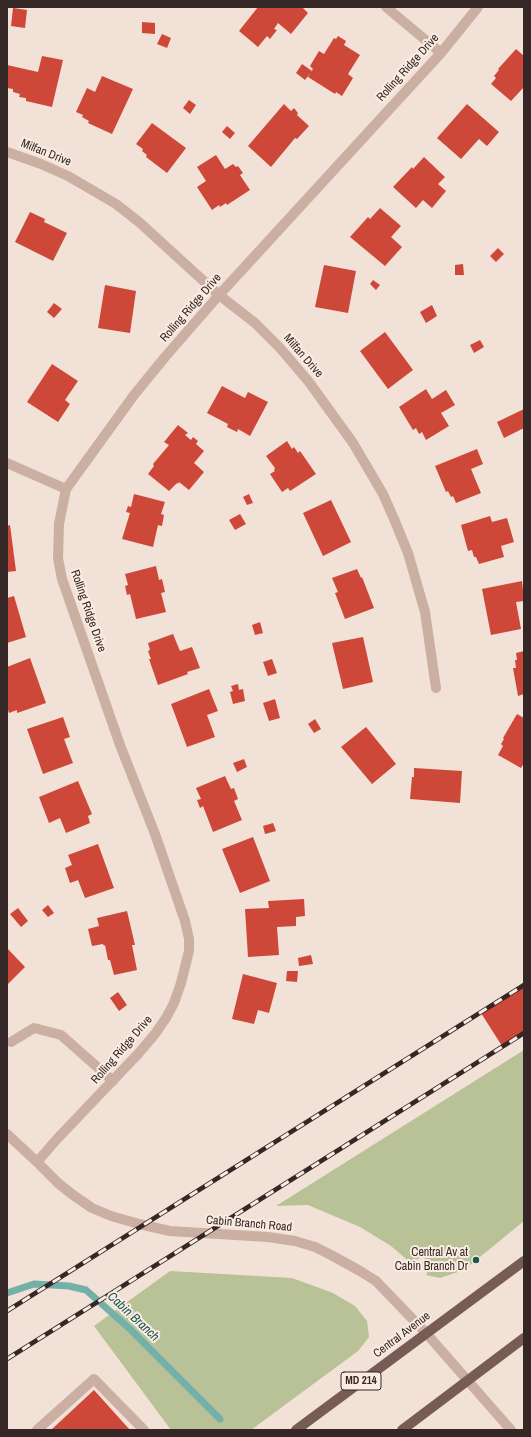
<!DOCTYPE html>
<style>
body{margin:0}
#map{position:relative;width:531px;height:1437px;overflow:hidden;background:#f2e1d6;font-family:"Archivo Narrow",sans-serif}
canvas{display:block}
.frame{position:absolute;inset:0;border:8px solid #342725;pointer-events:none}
</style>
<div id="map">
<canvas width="531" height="1437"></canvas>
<div class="frame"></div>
</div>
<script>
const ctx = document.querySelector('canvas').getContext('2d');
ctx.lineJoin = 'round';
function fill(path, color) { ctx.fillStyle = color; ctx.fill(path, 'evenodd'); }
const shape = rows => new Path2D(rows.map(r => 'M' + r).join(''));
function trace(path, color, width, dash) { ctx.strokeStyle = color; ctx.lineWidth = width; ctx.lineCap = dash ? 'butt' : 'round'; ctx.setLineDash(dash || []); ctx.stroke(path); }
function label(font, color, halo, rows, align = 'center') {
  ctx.font = font + ' "Archivo Narrow",sans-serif'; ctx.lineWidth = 4; ctx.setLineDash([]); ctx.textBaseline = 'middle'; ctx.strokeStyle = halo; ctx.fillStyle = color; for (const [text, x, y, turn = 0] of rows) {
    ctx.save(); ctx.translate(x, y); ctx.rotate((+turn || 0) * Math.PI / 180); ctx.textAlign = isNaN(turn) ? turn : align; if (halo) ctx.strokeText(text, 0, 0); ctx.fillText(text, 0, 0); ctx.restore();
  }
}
fill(shape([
 [524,1050,524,1221,464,1270,440,1278,426,1275,430,1268,423,1256,411,1263,391,1246,360,1227,308,1205,276,1206],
 [170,1271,292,1278,333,1293,355,1306,367,1321,369,1337,358,1351,251,1430,171,1430,94,1326]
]), '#b9c196');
trace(shape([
 [7,1293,34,1284,69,1286,86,1290,130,1329,220,1419]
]), '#74b0aa', 7);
fill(shape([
 [258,7,302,7,308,13,291,34,278,23,274,29,277,30,270,39,267,36,258,47,239,31],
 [13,8,27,10,25,28,11,26],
 [142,22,155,23,155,34,142,33],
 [162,34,171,38,167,48,157,44],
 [338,36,346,41,344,45,360,55,348,74,353,78,342,96,336,92,335,94,308,77,313,69,310,66,319,51,324,54,334,38,336,39],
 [516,49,524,56,524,87,511,101,491,84,496,78,494,76,499,70,498,69],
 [42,56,63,60,52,107,26,101,26,98,19,97,20,94,13,92,13,89,7,88,7,65,38,72],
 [302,64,312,71,305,80,296,73],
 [102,76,133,89,112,134,88,123,89,121,82,117,83,115,76,112,87,88,95,92],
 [189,100,196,105,190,114,183,108],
 [284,104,291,111,294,108,298,113,297,115,309,126,297,139,295,138,271,167,248,146],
 [467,104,499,132,487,146,479,139,461,159,437,138],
 [152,123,186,148,167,173,146,157,147,155,142,151,143,149,136,144],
 [227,126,235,133,230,139,222,132],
 [216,155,225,169,233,164,236,167,238,166,243,173,240,175,250,190,227,205,226,203,220,207,219,205,212,210,197,187,206,181,197,167],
 [424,157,445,177,438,184,446,191,432,208,423,200,416,208,393,187,412,167,413,169],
 [380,208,401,226,391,237,402,247,385,266,350,237,368,217,370,219],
 [30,212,45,219,44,222,67,233,53,261,15,242],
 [498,248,504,254,496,262,490,256],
 [463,264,464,275,455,275,455,265],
 [324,265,356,271,348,313,315,307],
 [373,280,380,285,376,290,370,284],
 [105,285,136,291,130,333,98,328],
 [54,303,62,309,54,318,47,312],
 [432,305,437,316,426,323,420,312],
 [385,332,413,370,388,389,360,351],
 [480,340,484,347,474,353,470,345],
 [52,364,78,381,65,400,70,404,58,422,27,402],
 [222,386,245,398,248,392,268,402,250,436,238,429,237,432,227,427,228,424,207,413],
 [426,389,432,399,446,390,455,405,441,413,449,426,426,440,422,432,419,434,416,428,413,430,399,407],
 [524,409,524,428,504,438,497,422],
 [178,425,188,433,185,435,191,440,193,437,198,441,196,444,204,451,194,463,204,472,189,490,179,482,178,484,177,483,169,491,148,474,154,466,153,464,169,445,164,442],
 [287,441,292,449,294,447,298,453,300,451,316,474,290,491,288,488,282,492,270,474,275,471,274,470,275,468,266,456],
 [477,449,483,464,471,469,481,493,456,503,453,496,451,497,448,491,446,492,435,466],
 [134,494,165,502,161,514,164,515,162,526,158,525,153,547,122,539,130,513,126,512,128,506,131,507],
 [249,494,253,503,247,505,243,497],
 [331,500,351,542,323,556,303,513],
 [240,514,246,524,235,530,229,520],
 [490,516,492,522,507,518,514,542,501,546,504,557,479,564,476,557,474,557,472,550,468,551,461,525],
 [10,525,16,571,7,572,7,526],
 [156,566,159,580,162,579,165,592,161,593,166,612,136,619,130,594,127,595,125,586,128,585,125,574],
 [357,569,361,578,362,577,374,608,345,619,335,593,338,592,332,578],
 [522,581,524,601,516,602,521,629,491,635,482,589],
 [14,596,26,637,7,643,7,598],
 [260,622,263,633,255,635,252,625],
 [173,634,180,651,192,647,200,668,187,672,188,674,158,685,149,659,151,659,148,651,150,650,148,643],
 [363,637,373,682,343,689,332,643],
 [524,651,524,694,518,696,513,668,516,668,515,660,517,660,516,653],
 [30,658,46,703,17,713,17,710,9,713,7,707,7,667],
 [272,659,277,673,268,676,263,662],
 [238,684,239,690,243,689,245,701,233,704,230,692,233,691,231,686],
 [209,689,218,711,207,715,215,737,187,747,171,704],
 [275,699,280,718,269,721,263,703],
 [517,714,524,718,524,763,521,768,498,755,503,746,501,744,504,739,503,738],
 [63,717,70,737,64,739,73,763,43,774,27,729],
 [315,719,321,729,314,733,308,724],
 [366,727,396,764,372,784,341,747],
 [244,759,247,767,237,772,233,763],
 [414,768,462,771,460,803,410,799,412,777,414,777],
 [225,776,231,789,234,788,238,799,234,801,242,820,213,832,203,806,200,808,197,800,201,799,196,788],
 [78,781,92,814,88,816,90,823,66,833,60,818,49,823,39,797],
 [273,823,276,831,265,834,263,826],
 [253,837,270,881,240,893,222,849],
 [98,844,114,888,85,898,78,880,70,883,65,868,72,865,68,855],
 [304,899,305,916,296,917,296,926,277,927,279,955,248,957,245,909,269,908,268,901],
 [48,905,54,913,48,917,42,910],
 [18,908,28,921,21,927,10,914],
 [127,911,135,945,132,945,137,970,114,975,110,960,108,960,105,945,104,946,103,944,92,946,88,929,99,926,97,918],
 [7,948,25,967,7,985],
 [311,955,313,964,299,966,298,958],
 [287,971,298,971,297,982,286,981],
 [243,974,277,983,269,1013,258,1010,254,1024,232,1019],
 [524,986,524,1032,502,1046,481,1013],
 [118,992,127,1005,119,1011,110,998],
 [94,1390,130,1430,51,1430]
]), '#cd4839');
trace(shape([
 [11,1042,34,1028,61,1035,113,1081],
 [37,1430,94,1379,144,1430]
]), '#caafa2', 10);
trace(shape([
 [386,7,441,53],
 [7,152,41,164,68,176,116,204,139,222,219,295,255,323,280,348,309,382,353,443,383,494,394,519,408,553,425,612,436,688],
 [7,463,66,489],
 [7,1134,37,1162,58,1183,73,1195,92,1208,111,1216,139,1224,170,1231,268,1237,295,1241,315,1247,331,1255,360,1271,376,1281,426,1333,511,1430],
 [37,1162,57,1139,138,1054,155,1034,166,1018,174,1003,181,983,189,951,189,939,185,921,155,834,120,745,62,579,58,558,59,524,66,489,134,395,165,357,219,295,441,53,478,7]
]), '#caafa2', 10);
trace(shape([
 [296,1430,524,1261],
 [402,1430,524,1338]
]), '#775b55', 10);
const rail = shape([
 [7,1311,524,985],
 [7,1359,524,1033]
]);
trace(rail, '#342725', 4.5);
trace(rail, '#faece2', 3, [9]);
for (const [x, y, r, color] of [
 [476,1260,4,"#185853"]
]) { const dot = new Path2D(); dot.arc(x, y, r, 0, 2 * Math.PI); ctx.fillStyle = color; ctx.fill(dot); trace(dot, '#faece2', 1.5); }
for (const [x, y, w] of [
 [361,1381,40]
]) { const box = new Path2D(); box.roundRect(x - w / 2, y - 9, w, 18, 3); ctx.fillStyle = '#faece2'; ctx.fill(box); trace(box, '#342725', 1); }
label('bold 11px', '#342725', null, [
 ["MD 214",361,1381]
]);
label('12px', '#342725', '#faece2', [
 ["Rolling Ridge Drive",408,68,-48],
 ["Milfan Drive",46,153,22],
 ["Rolling Ridge Drive",191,308,-49],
 ["Milfan Drive",303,356,49],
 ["Rolling Ridge Drive",88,611,71],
 ["Rolling Ridge Drive",122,1050,-49],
 ["Cabin Branch Road",249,1224,5],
 ["Central Avenue",402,1335,-37]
]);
label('12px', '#342725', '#faece2', [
 ["Central Av at",468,1253],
 ["Cabin Branch Dr",468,1267]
], 'right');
label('italic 13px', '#185853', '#faece2', [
 ["Cabin Branch",133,1317,43]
]);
</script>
